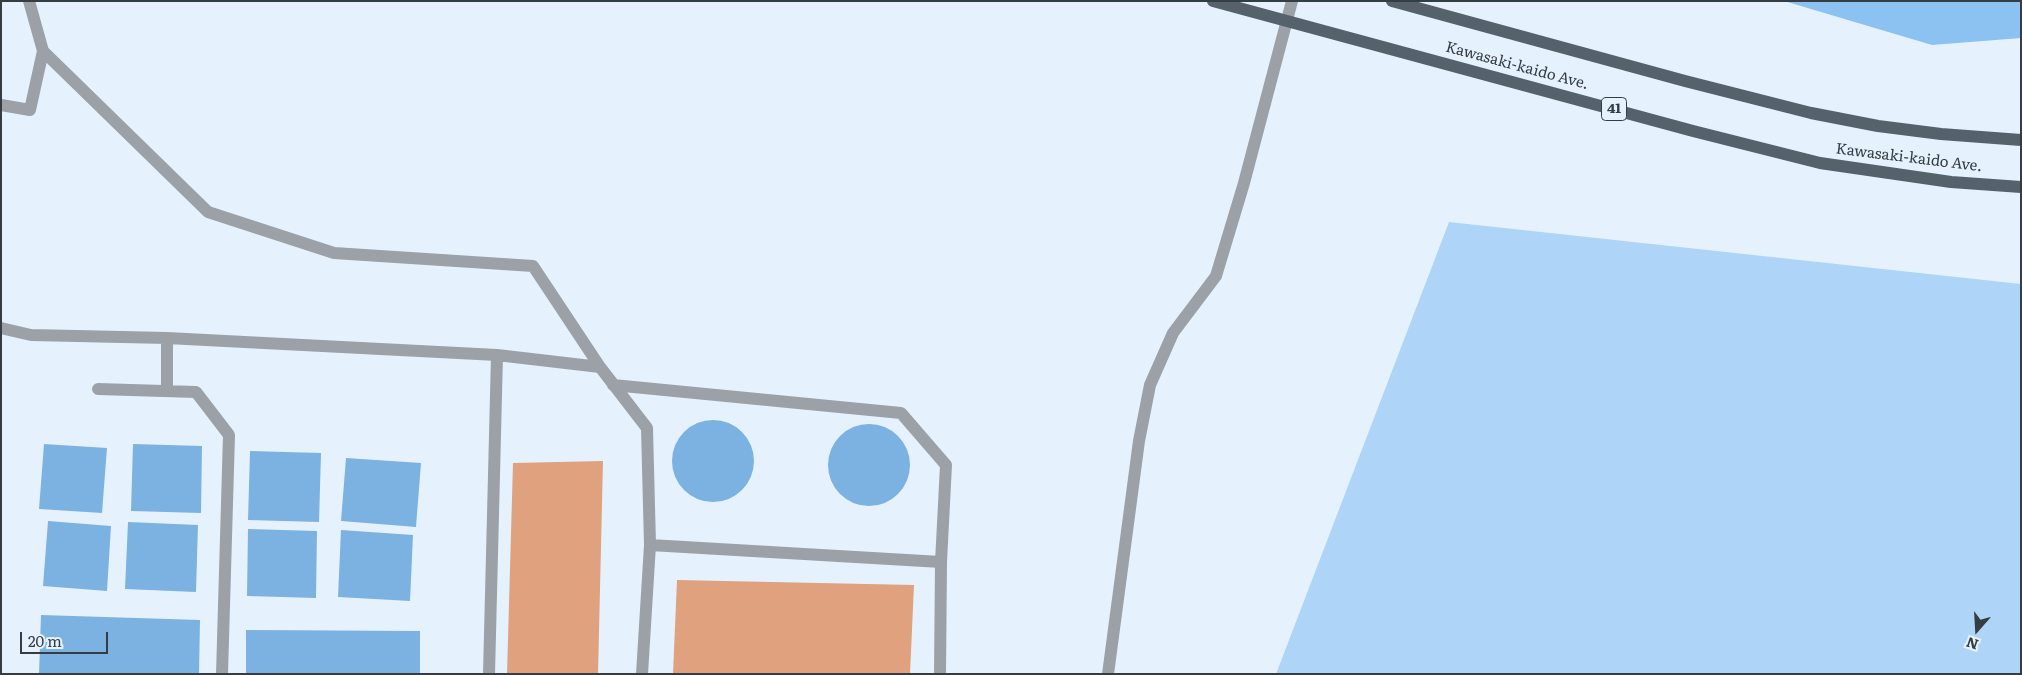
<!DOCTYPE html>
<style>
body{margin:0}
#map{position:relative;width:2022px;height:675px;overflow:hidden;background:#e5f2fd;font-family:Literata,serif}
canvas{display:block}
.frame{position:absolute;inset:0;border:2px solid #363d42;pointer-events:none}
.north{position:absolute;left:1952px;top:605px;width:50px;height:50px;-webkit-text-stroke:4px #e5f2fd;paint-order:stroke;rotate:199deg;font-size:14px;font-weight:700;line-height:20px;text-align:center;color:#363d42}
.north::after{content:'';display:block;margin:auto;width:18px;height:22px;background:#363d42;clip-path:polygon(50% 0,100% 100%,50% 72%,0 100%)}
.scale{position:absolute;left:20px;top:632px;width:88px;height:22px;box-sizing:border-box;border:2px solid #363d42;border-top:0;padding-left:6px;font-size:15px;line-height:18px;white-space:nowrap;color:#363d42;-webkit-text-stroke:4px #e5f2fd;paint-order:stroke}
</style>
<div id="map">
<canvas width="2022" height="675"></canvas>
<div class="frame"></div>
<div class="north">N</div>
<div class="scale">20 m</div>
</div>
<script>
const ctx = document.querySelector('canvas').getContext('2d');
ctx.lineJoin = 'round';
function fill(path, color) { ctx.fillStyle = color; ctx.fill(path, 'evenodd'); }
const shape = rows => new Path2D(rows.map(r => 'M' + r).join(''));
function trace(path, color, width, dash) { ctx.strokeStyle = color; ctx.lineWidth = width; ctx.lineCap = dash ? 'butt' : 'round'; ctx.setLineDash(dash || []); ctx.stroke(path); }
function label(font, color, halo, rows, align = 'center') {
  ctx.font = font + ' Literata,serif'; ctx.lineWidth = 4; ctx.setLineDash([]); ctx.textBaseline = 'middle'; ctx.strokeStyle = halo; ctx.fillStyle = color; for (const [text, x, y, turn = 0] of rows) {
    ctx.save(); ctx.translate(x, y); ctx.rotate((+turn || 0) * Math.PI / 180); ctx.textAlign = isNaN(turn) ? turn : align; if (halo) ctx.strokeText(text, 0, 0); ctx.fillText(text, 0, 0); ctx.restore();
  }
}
fill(shape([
 [1449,222,2021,284,2021,674,1276,674]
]), '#aed5f7');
fill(shape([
 [1784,1,2021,1,2021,38,1932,45]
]), '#8bc2f2');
fill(shape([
 '672 461a41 41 0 1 1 82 0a41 41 0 1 1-82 0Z',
 '828 465a41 41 0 1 1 82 0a41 41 0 1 1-82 0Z',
 [44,444,107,448,102,513,39,509],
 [133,444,202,446,201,513,131,511],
 [250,451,321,453,319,522,248,520],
 [346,458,421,463,416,527,341,521],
 [48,521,111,526,107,591,43,586],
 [128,522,198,525,196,592,125,589],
 [248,529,317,531,316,598,247,596],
 [341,530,413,535,410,601,338,597],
 [41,615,200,620,199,674,39,674],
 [246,630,420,631,420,674,246,674]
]), '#7cb2e1');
fill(shape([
 [603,461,598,674,507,674,513,463],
 [677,580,914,585,910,674,673,674]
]), '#dfa17e');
trace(shape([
 [29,1,43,51,208,212,334,253,533,266,600,367],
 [1,105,30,110,43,51],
 [1,328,31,335,167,338,497,355,600,367,647,428,650,545,642,674],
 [613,385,901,413,946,465,941,562,940,674],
 [98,389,196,392,229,435,222,674],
 [167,390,167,338],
 [650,545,941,562],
 [489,674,497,355],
 [1108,674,1139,441,1150,385,1173,333,1216,276,1244,183,1292,1]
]), '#9ba1a7', 12);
trace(shape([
 [1213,1,1693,131,1820,163,1951,182,2021,187],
 [1392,1,1685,81,1811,113,1878,126,1941,134,2021,140]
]), '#55616b', 12);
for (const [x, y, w] of [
 [1614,109,25]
]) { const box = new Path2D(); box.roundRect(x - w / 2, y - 11.5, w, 23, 4); ctx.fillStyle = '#e5f2fd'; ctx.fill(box); trace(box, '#363d42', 1); }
label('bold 14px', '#363d42', null, [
 ["41",1614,109]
]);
label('15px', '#363d42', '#e5f2fd', [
 ["Kawasaki-kaido Ave.",1517,66,15],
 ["Kawasaki-kaido Ave.",1909,158,7]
]);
</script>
